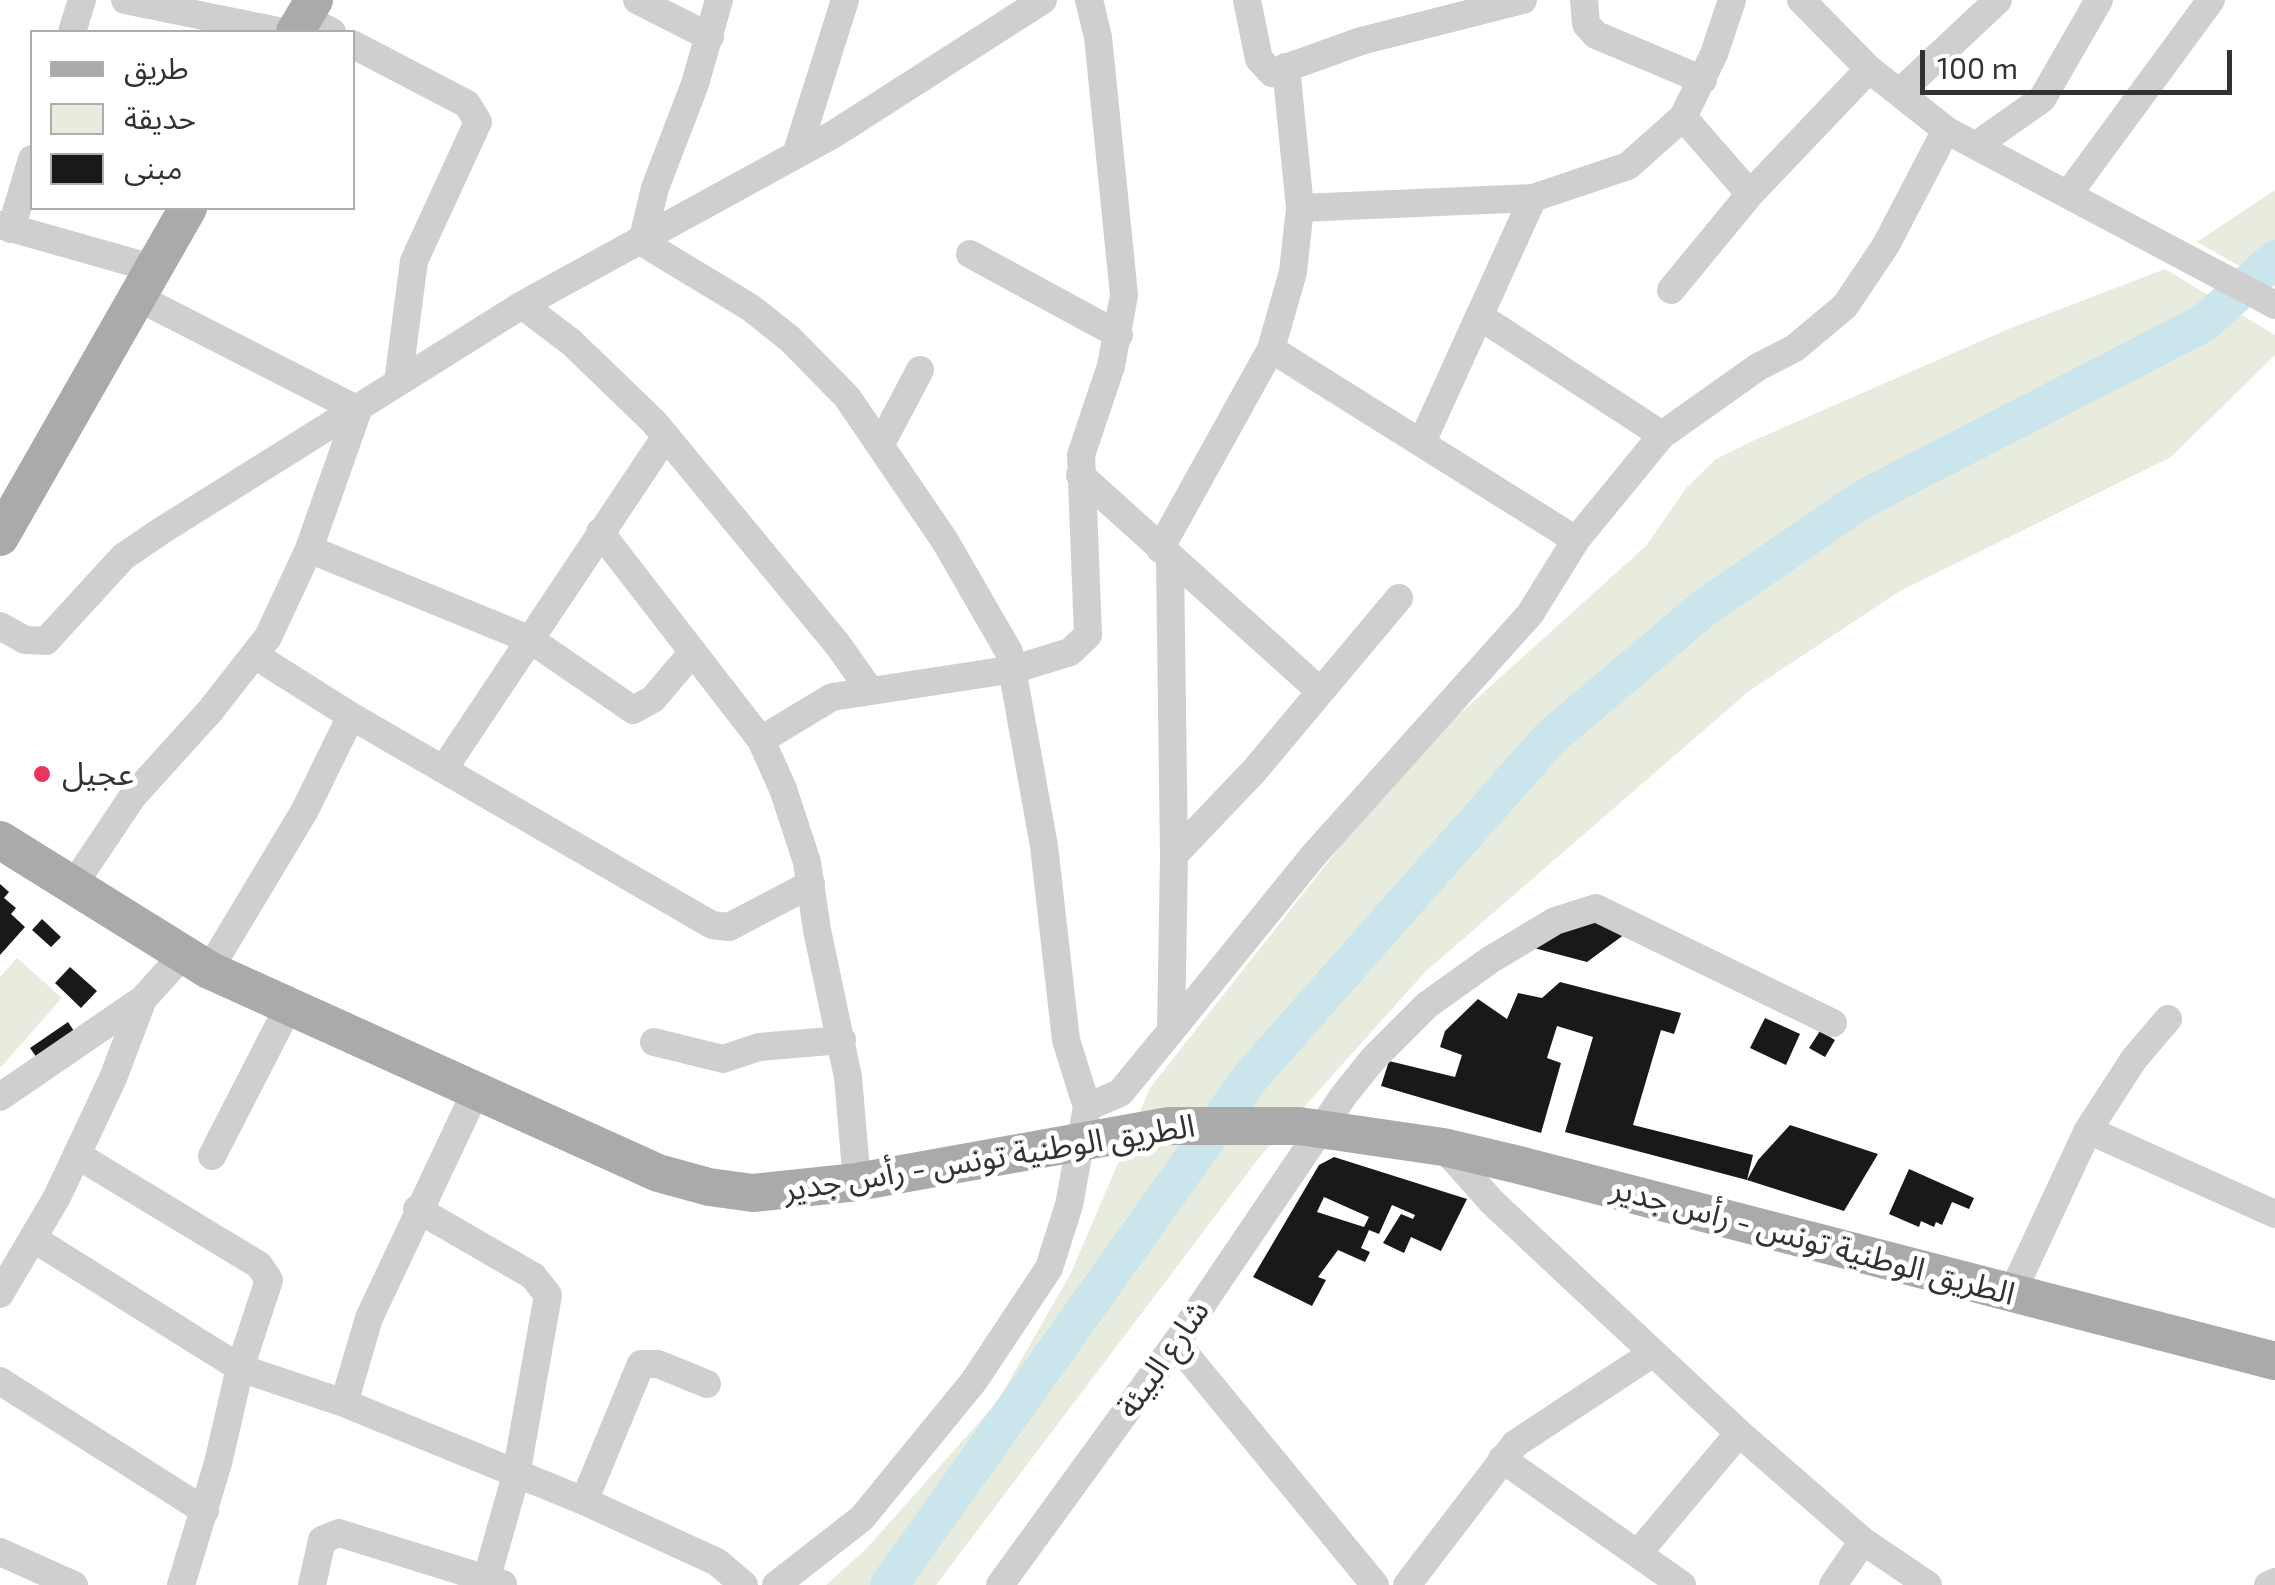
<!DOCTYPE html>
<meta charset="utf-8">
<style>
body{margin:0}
#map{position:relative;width:2275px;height:1585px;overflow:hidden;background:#fff;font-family:"Exo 2","Noto Sans Arabic",sans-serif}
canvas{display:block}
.legend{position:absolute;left:30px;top:30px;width:325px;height:180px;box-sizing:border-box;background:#fff;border:2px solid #adadad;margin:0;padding:12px 18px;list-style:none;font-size:30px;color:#323232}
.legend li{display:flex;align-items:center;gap:20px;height:50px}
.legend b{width:50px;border:2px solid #adadad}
.scale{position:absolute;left:1920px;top:50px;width:312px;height:45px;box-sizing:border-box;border:5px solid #323232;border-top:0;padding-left:12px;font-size:30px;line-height:35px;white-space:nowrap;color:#323232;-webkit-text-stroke:8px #fff;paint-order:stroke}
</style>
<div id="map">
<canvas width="2275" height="1585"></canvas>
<ul class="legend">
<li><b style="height:12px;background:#aaa"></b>طريق</li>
<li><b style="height:28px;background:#e8ecde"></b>حديقة</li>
<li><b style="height:28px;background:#191919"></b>مبنى</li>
</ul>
<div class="scale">100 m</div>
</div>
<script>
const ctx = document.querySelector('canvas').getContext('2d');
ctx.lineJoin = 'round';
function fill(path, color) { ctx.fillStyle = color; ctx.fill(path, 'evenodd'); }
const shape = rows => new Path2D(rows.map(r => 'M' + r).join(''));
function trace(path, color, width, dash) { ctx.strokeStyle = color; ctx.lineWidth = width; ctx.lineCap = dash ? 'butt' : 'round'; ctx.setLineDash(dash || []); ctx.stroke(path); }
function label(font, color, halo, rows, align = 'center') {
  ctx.font = font + ' "Exo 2","Noto Sans Arabic",sans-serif'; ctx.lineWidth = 10; ctx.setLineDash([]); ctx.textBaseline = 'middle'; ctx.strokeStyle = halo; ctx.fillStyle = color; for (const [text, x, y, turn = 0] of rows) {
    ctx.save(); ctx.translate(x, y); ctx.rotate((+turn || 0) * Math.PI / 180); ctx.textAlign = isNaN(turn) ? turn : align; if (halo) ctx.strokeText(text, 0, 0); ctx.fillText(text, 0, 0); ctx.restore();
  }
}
fill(shape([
 [2275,190,2275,286,2197,242],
 [2165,269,2275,335,2275,355,2171,457,1900,591,1749,691,1425,972,1262,1154,936,1585,826,1585,866,1549,997,1402,1071,1273,1150,1088,1358,824,1443,729,1646,546,1686,488,1716,459,1755,440,2006,330],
 [17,958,62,998,0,1068,0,977]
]), '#e8ecde');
trace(shape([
 [889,1585,1250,1078,1551,737,1704,608,1863,499,2204,323,2275,259]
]), '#cbe5ec', 38);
fill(shape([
 [0,884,9,892,4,898,16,908,11,914,25,927,0,955],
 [42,919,61,937,51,947,32,930],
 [1594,919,1625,934,1587,962,1534,948,1555,932],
 [70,967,97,991,81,1008,55,983],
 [1560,982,1681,1013,1674,1034,1661,1030,1633,1125,1753,1155,1747,1180,1565,1132,1593,1037,1557,1026,1547,1058,1561,1063,1541,1133,1381,1086,1389,1061,1455,1077,1462,1055,1440,1047,1445,1031,1478,999,1507,1019,1518,993,1542,998],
 [1765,1018,1800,1034,1786,1065,1750,1048],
 [68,1022,74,1031,37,1058,30,1048],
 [1820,1031,1835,1040,1825,1057,1809,1048],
 [1790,1125,1878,1154,1844,1211,1747,1180,1758,1160],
 [1334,1157,1467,1199,1441,1251,1411,1237,1404,1253,1383,1243,1401,1214,1413,1219,1415,1215,1392,1205,1379,1234,1369,1230,1361,1248,1370,1252,1365,1262,1338,1250,1318,1277,1326,1280,1312,1306,1253,1277,1319,1165],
 [1324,1197,1369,1217,1364,1227,1317,1212],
 [1909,1169,1974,1198,1969,1209,1952,1202,1942,1225,1936,1222,1934,1227,1921,1221,1919,1227,1889,1214]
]), '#191919');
trace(shape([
 [125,0,283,32],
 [637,0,710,37],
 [719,0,695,84,655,188,642,242,751,308,790,339,847,397,945,541,1009,652,1044,846,1066,1040,1087,1107,1069,1205,1049,1268,974,1381,862,1518,776,1585],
 [1247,0,1259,59,1272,73,1361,41,1523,0],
 [1584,0,1586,24,1596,35,1703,80],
 [1801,0,1869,69,1946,130,2275,305],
 [304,17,332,32],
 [72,32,82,0],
 [352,44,467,104,478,122,414,261,398,382],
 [1899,93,1998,0],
 [1683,117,1750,194],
 [1978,144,2042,99,2099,0],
 [796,155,845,0],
 [2069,193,2211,0],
 [1300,208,1533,198,1628,166,1683,117,1714,54,1732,0],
 [0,225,152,268],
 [11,229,32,159],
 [970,254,1119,335],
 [1671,290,1750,194,1869,69],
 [522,305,571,342,654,422,838,645,869,689],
 [1479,316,1662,435],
 [1271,349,1576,540],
 [1422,442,1533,198],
 [881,444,920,370],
 [1080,475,1320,691],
 [600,532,761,740,783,789,807,862,817,930,848,1077,857,1182],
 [309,549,531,640,633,710,653,699,692,653],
 [1160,549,1271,349,1293,272,1300,208,1286,67],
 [0,626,25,640,46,641,123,557,161,531,522,305,834,134,1043,0],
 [256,656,351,716,712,925,729,927,811,884],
 [761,740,832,697,1015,669,1070,652,1088,635,1081,455,1111,366,1124,295,1098,37,1089,0],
 [445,767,666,436],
 [1174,855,1254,771,1399,598],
 [72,887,133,796,210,711,268,637,309,549,358,410,135,296],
 [209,970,305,810,351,716],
 [1171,1031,1313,856,1530,614,1576,540,1662,435,1758,367,1795,348,1845,306,1886,245,1946,130],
 [654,1042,723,1059,759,1047,842,1040],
 [0,1097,143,999,182,956],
 [1087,1107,1120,1093,1171,1031,1174,855,1170,561],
 [2088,1130,2275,1214],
 [1443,1147,1492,1202,1739,1433,1863,1541,1928,1585],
 [77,1155,259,1265,269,1280,240,1368,218,1463,181,1585],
 [212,1156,289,1006],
 [417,1209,533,1276,548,1295,516,1475,487,1577],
 [34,1239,240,1368,344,1403,584,1501,717,1562,744,1585],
 [2012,1293,2088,1130,2134,1059,2168,1019],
 [0,1294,57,1197,113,1078,143,999],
 [1176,1343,1375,1585],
 [0,1381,205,1511],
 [344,1403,369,1318,475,1093],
 [1502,1459,1682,1585],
 [584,1501,641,1364,658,1364,707,1384],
 [0,1552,74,1585],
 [1639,1552,1739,1433],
 [312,1585,322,1540,339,1533,503,1584],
 [1000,1585,1176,1343,1344,1095,1373,1059,1427,1005,1490,960,1555,921,1596,908,1833,1023],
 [1407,1585,1515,1444,1653,1353],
 [1833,1585,1863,1541],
 [2268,1585,2275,1582]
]), '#cfcfcf', 28);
trace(shape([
 [295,32,314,0],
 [0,537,188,208],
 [0,840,209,970,658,1173,709,1187,753,1193,857,1182,1169,1126,1299,1126,1443,1147,1515,1164,2275,1361]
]), '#aaa', 38);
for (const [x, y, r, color] of [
 [42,774,10,"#e83660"]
]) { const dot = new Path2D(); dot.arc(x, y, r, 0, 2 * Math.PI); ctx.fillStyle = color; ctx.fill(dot); trace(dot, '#fff', 4); }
label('32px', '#323232', '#fff', [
 ["عجيل",62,774]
], 'left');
label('32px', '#323232', '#fff', [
 ["الطريق الوطنية تونس - رأس جدير",989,1158,-9],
 ["الطريق الوطنية تونس - رأس جدير",1813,1241,15],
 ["شارع البيئة",1163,1359,-55]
]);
</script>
